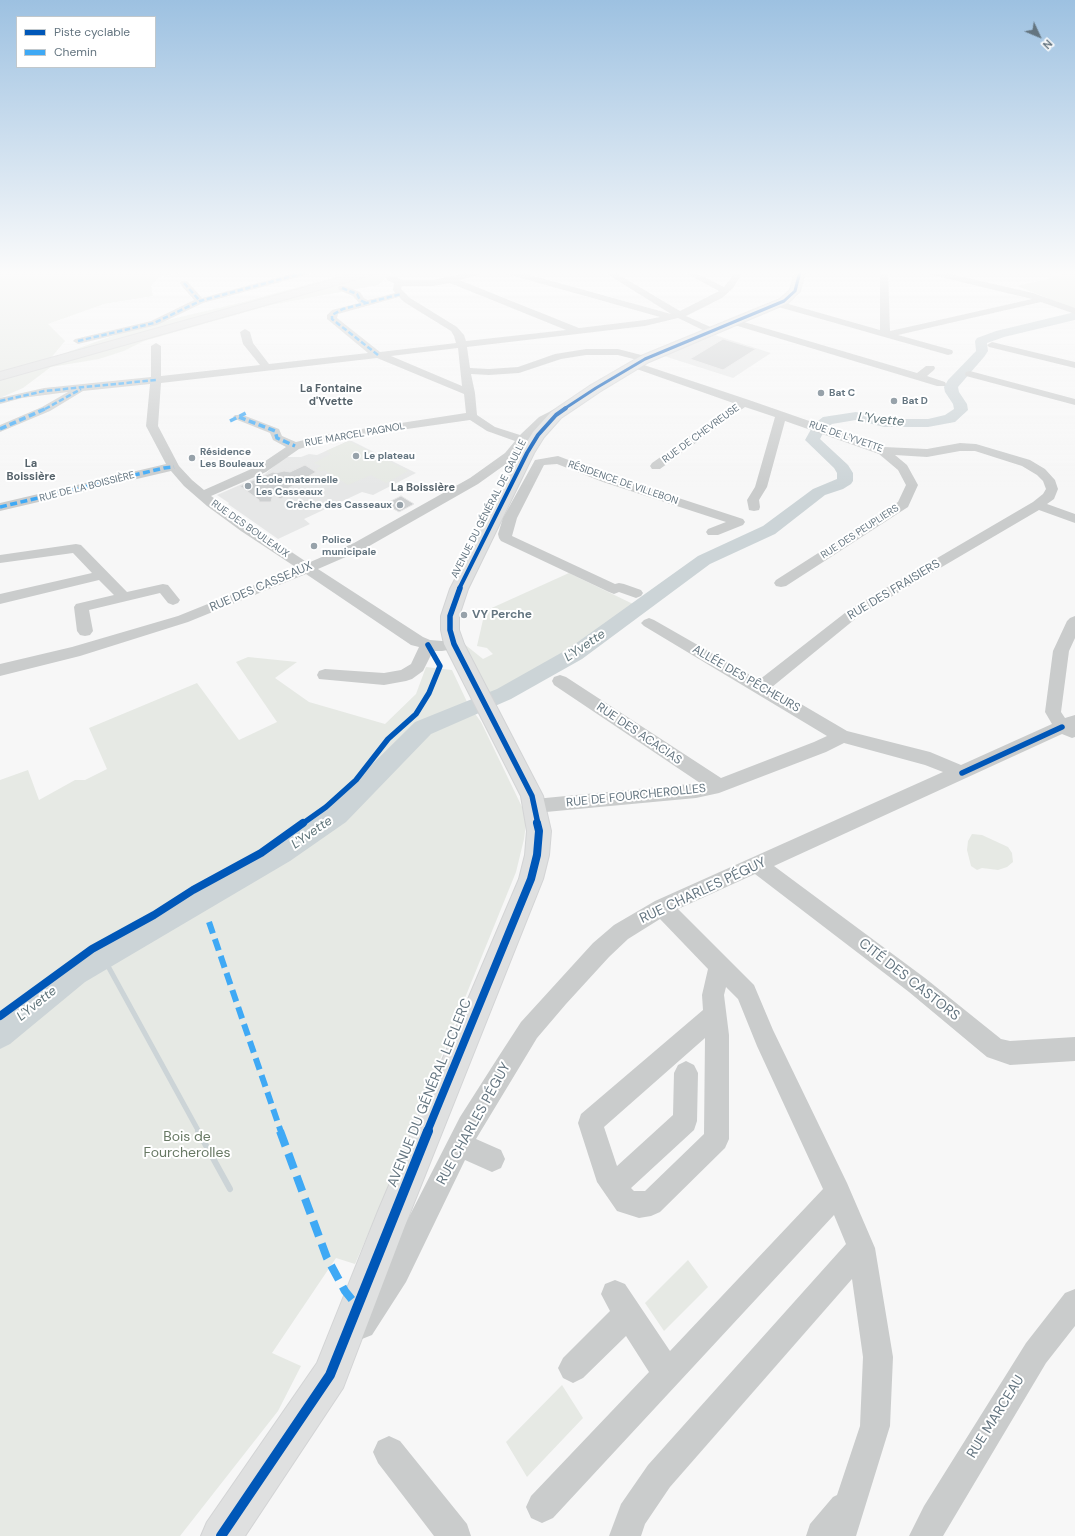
<!DOCTYPE html>
<meta charset="utf-8">
<style>
body{margin:0}
#map{position:relative;width:1075px;height:1536px;overflow:hidden;background:#f7f7f7;font-family:"DM Sans",sans-serif}
canvas{display:block}
.legend{position:absolute;left:16px;top:16px;width:140px;height:52px;box-sizing:border-box;background:#fff;border:1px solid #c1c8cc;margin:0;padding:5px 7px;list-style:none;font-size:12px;color:#647580}
.legend li{display:flex;align-items:center;gap:8px;height:20px}
.legend b{width:20px;border:1px solid #c1c8cc}
.north{position:absolute;left:1019px;top:16px;width:40px;height:40px;-webkit-text-stroke:3px #fff;paint-order:stroke;rotate:134deg;font-size:11px;font-weight:700;line-height:16px;text-align:center;color:#647580}
.north::after{content:'';display:block;margin:auto;width:14px;height:18px;background:#647580;clip-path:polygon(50% 0,100% 100%,50% 72%,0 100%)}
</style>
<div id="map">
<canvas width="1075" height="1536"></canvas>
<ul class="legend">
<li><b style="height:5px;background:#0057b8"></b>Piste cyclable</li>
<li><b style="height:5px;background:#3fa9f5"></b>Chemin</li>
</ul>
<div class="north">N</div>
</div>
<script>
const ctx = document.querySelector('canvas').getContext('2d');
ctx.lineJoin = 'round';
function fill(path, color) { ctx.fillStyle = color; ctx.fill(path, 'evenodd'); }
const shape = rows => new Path2D(rows.map(r => 'M' + r).join(''));
function trace(path, color, width, dash) { ctx.strokeStyle = color; ctx.lineWidth = width; ctx.lineCap = dash ? 'butt' : 'round'; ctx.setLineDash(dash || []); ctx.stroke(path); }
function label(font, color, halo, rows, align = 'center') {
  ctx.font = font + ' "DM Sans",sans-serif'; ctx.lineWidth = 4; ctx.setLineDash([]); ctx.textBaseline = 'middle'; ctx.strokeStyle = halo; ctx.fillStyle = color; for (const [text, x, y, turn = 0] of rows) {
    ctx.save(); ctx.translate(x, y); ctx.rotate((+turn || 0) * Math.PI / 180); ctx.textAlign = isNaN(turn) ? turn : align; if (halo) ctx.strokeText(text, 0, 0); ctx.fillText(text, 0, 0); ctx.restore();
  }
}
fill(shape([
 [715,335,771,353,733,378,664,356],
 [350,440,416,473,373,495,362,492,304,519,310,524,278,539,228,504,229,503,217,495,265,474,285,457,301,457,309,454,317,455]
]), '#e6e7e7');
fill(shape([
 [0,272,186,272,159,277,151,286,153,296,104,304,48,324,65,341,51,358,115,335,176,318,239,303,332,278,340,272,398,272,391,273,378,285,271,305,144,341,124,351,99,359,51,367,23,388,0,398],
 [1064,272,1075,272,1075,309,1017,286,1047,279],
 [349,441,381,457,408,471,386,483,371,475,348,485,324,470,321,471,316,469,321,466,314,463,331,454,326,451],
 [569,573,633,604,569,650,517,685,488,698,463,643,483,659,493,654,487,648,477,646,485,611],
 [248,657,297,662,275,678,309,702,385,724,416,694,426,667,452,670,468,704,481,722,523,809,526,824,524,839,516,872,383,1200,355,1264,336,1258,272,1353,301,1366,278,1411,180,1536,0,1536,0,780,28,770,39,800,75,780,85,780,107,769,89,728,197,683,239,740,277,722,236,662],
 [209,879,209,880,66,969,116,936],
 [972,834,982,835,1008,847,1012,853,1013,862,1007,867,998,870,982,868,977,870,971,866,967,850,968,841],
 [688,1260,708,1287,664,1331,645,1303],
 [562,1385,583,1418,527,1477,506,1442]
]), '#e6e9e4');
trace(shape([
 [103,957,199,1132]
]), '#ccd4d7', 5);
trace(shape([
 [198,1131,230,1189]
]), '#ccd4d7', 6);
fill(shape([
 [1075,312,1075,320,1004,337,987,343,988,351,984,357,958,387,959,392,967,404,968,410,955,422,928,427,884,427,856,420,832,424,825,429,820,439,848,465,853,473,853,481,851,484,843,489,825,495,775,534,710,564,582,659,511,699,431,734,346,822,290,861,85,982,10,1044,0,1049,0,1015,65,964,272,847,328,808,415,722,497,689,568,649,698,556,763,526,813,489,837,479,837,473,834,468,805,440,814,424,823,417,856,412,884,419,928,419,945,415,954,409,953,404,945,392,944,387,948,380,976,351,975,341,977,338,996,331,1075,312]
]), '#ccd4d7');
const building = shape([
 [723,339,756,349,723,370,690,359,723,339],
 [305,465,316,472,287,489,293,493,280,499,273,494,271,502,259,502,259,500,240,486,273,472,276,473,284,471,290,472,305,465],
 [401,496,414,504,399,512,385,504,401,496]
]);
fill(building, '#ced0d1');
trace(building, '#e6e6e6', 1);
const major = shape([
 [360,272,376,272,375,274,0,380,0,372,360,272],
 [795,272,805,272,800,291,788,303,649,362,601,391,561,418,544,437,534,453,468,589,459,616,459,630,464,644,543,796,551,831,549,855,543,879,406,1223,343,1388,245,1536,201,1536,207,1522,317,1363,378,1211,519,879,525,855,527,831,521,796,444,644,441,630,441,616,450,589,520,453,533,432,551,412,591,385,641,356,780,299,790,290,795,272]
]);
trace(major, '#d3d4d5', 2);
fill(shape([
 [298,272,311,272,310,274,203,303,157,325,78,344,73,341,75,339,151,321,194,300,181,285,180,283,181,281,187,281,202,298,298,272],
 [471,272,484,272,483,274,459,280,579,328,645,320,660,317,507,274,506,272,519,272,671,314,604,272,614,272,680,311,719,291,684,272,694,272,724,287,732,277,733,272,741,272,740,277,733,288,722,298,686,316,715,329,717,331,715,333,709,333,678,318,645,326,467,347,470,368,489,369,518,367,555,354,586,349,618,349,649,357,650,359,645,362,618,355,586,355,561,359,519,373,489,375,471,374,475,393,477,415,495,427,520,435,539,417,561,406,565,405,571,408,569,410,547,421,534,432,513,459,478,484,364,549,318,569,423,637,430,640,442,641,454,639,460,640,462,644,460,648,442,651,433,651,423,671,412,679,406,681,384,685,319,679,317,675,319,671,325,669,384,673,401,670,411,664,419,647,411,645,306,574,188,622,80,656,0,676,0,664,72,647,178,616,297,568,241,531,207,506,184,486,171,471,0,511,0,503,166,464,146,426,150,384,83,391,50,411,0,432,0,425,42,407,68,392,22,398,0,404,0,398,44,388,151,377,151,346,156,343,161,346,161,376,260,365,243,344,240,332,245,329,250,332,253,343,269,364,368,353,327,319,327,315,332,310,359,303,353,296,339,290,338,288,339,286,345,286,360,292,364,298,368,300,395,293,393,290,394,283,387,280,386,278,387,276,393,276,402,280,433,280,471,272],
 [450,283,566,330,466,341,464,335,457,327,410,298,401,289,402,286,433,286,450,283],
 [399,297,404,302,451,331,454,336,456,343,380,352,337,318,338,314,399,297],
 [458,348,462,386,391,356,458,348],
 [377,358,464,394,466,413,329,434,296,442,282,436,279,429,243,415,235,415,233,417,235,419,270,433,273,440,286,447,258,466,204,490,192,480,179,466,158,426,161,383,377,358],
 [470,420,487,431,515,441,505,453,470,478,354,543,308,563,251,525,211,496,266,472,299,449,330,440,470,420],
 [880,272,888,272,890,331,1032,299,928,274,927,272,941,272,1033,293,1075,308,1075,314,1041,302,898,335,952,350,953,352,952,354,948,355,775,306,773,304,778,301,880,330,880,272],
 [734,319,917,373,926,366,934,366,935,368,934,370,927,376,945,382,946,384,945,386,937,386,731,324,729,322,731,320,734,319],
 [992,342,1075,362,1075,368,989,347,987,345,992,342],
 [635,362,749,400,884,447,927,449,960,443,976,444,1030,460,1045,469,1055,480,1058,489,1054,499,1047,504,1075,514,1075,523,1039,510,860,615,772,687,847,731,930,752,961,765,1052,724,1045,712,1053,651,1067,621,1070,618,1075,616,1075,638,1069,651,1061,712,1065,718,1075,715,1075,737,1072,738,1062,734,774,866,925,978,1001,1039,1010,1041,1075,1037,1075,1061,1010,1065,987,1057,909,992,755,874,678,909,754,985,773,1030,847,1183,875,1248,893,1357,890,1426,856,1536,806,1536,810,1524,833,1497,837,1495,860,1426,863,1357,852,1279,670,1487,645,1524,641,1536,609,1536,621,1504,648,1465,846,1244,834,1215,553,1518,542,1523,531,1518,526,1507,531,1496,649,1372,626,1336,583,1378,573,1383,563,1378,558,1368,563,1358,610,1311,601,1294,605,1284,615,1280,625,1284,670,1351,823,1189,757,1046,738,999,726,987,724,995,729,1035,729,1139,725,1148,660,1212,651,1216,639,1218,617,1211,597,1182,578,1123,581,1114,703,1010,702,995,708,969,660,919,628,939,609,957,566,1004,537,1038,476,1139,501,1150,505,1159,501,1168,492,1172,465,1160,406,1282,372,1335,362,1339,352,1335,348,1325,352,1315,386,1262,460,1117,497,1059,521,1022,593,943,614,925,655,901,943,772,925,765,844,743,826,752,719,793,696,798,535,813,528,811,526,806,528,801,535,799,700,783,554,685,552,681,554,677,560,675,566,677,721,778,814,742,827,736,644,626,641,623,644,620,649,618,654,620,759,680,850,609,1033,502,1043,494,1046,489,1043,481,1037,475,1022,466,975,451,960,451,927,457,895,455,907,465,918,485,908,507,786,586,781,587,776,586,774,583,776,580,898,502,906,485,898,470,879,454,785,421,767,487,759,500,760,507,759,510,754,511,749,510,747,500,755,487,775,417,745,407,660,469,652,469,650,466,652,463,736,404,631,367,630,365,631,363,635,362],
 [705,1038,704,1134,645,1191,634,1191,631,1188,694,1130,697,1121,698,1073,694,1065,686,1061,678,1065,674,1073,673,1115,617,1166,604,1127,705,1038],
 [970,371,1075,399,1075,405,966,376,965,374,966,372,970,371],
 [558,456,611,476,743,519,745,522,743,525,718,535,708,535,706,532,708,529,726,522,603,482,557,464,544,465,517,518,512,536,615,584,619,583,624,584,641,590,643,593,641,596,636,598,619,592,614,594,609,592,501,541,499,538,498,534,503,518,535,460,558,456],
 [76,544,81,545,127,592,163,584,168,585,180,600,178,603,173,605,168,603,160,593,89,610,93,631,90,635,85,636,80,635,77,631,74,607,76,604,114,595,99,580,0,604,0,594,92,573,73,553,0,563,0,555,76,544],
 [1075,1289,1075,1326,1046,1363,943,1536,909,1536,924,1506,1026,1343,1065,1293,1075,1289],
 [389,1436,400,1441,467,1524,471,1536,434,1536,378,1463,373,1452,378,1441,389,1436]
]), '#cacccc');
fill(major, '#dfe0e0');
trace(shape([
 [184,283,200,301],
 [342,288,357,294,360,300,366,303],
 [78,341,154,323,200,301,307,272],
 [378,355,332,319,332,315,343,309,401,294],
 [0,401,44,391,156,380],
 [45,409,81,389]
]), '#3fa9f5', 2.5, [5.5, 2.5]);
trace(shape([
 [239,417,275,431,277,438,295,446],
 [230,421,248,412],
 [0,429,47,408],
 [0,507,164,468,174,467]
]), '#3fa9f5', 3.5, [7, 3.5]);
trace(shape([
 [209,922,281,1132]
]), '#3fa9f5', 6, [12, 6]);
trace(shape([
 [280,1131,327,1258,345,1291,357,1306]
]), '#3fa9f5', 8, [16, 8]);
trace(shape([
 [564,409,596,388,645,359,784,301,795,291,800,272]
]), '#0057b8', 3);
trace(shape([
 [459,589,527,453,538,435,556,415,566,408]
]), '#0057b8', 4);
trace(shape([
 [460,588,450,616,450,630,454,644,532,796,538,824],
 [962,773,1062,727],
 [302,824,326,807,356,780,388,739,416,714,429,693,440,666,428,645]
]), '#0057b8', 5.5);
trace(shape([
 [0,1016,92,949,154,915,193,890,261,853,303,823],
 [427,1132,531,879,537,855,539,831,537,823]
]), '#0057b8', 8);
trace(shape([
 [221,1536,330,1375,428,1131]
]), '#0057b8', 10);
const sky = ctx.createLinearGradient(0, 0, 0, 487);
sky.addColorStop(0, '#9dc1e1');
sky.addColorStop(0.56, '#fbfbfb');
sky.addColorStop(1, '#fbfbfb00');
ctx.fillStyle = sky;
ctx.fillRect(0, 0, 1075, 487);
for (const [x, y, r, color] of [
 [821,393,4,"#97a2aa"],
 [894,401,4,"#97a2aa"],
 [356,456,4,"#97a2aa"],
 [192,458,4,"#97a2aa"],
 [248,486,4,"#97a2aa"],
 [400,505,4,"#97a2aa"],
 [314,546,4,"#97a2aa"],
 [464,615,4,"#97a2aa"]
]) { const dot = new Path2D(); dot.arc(x, y, r, 0, 2 * Math.PI); ctx.fillStyle = color; ctx.fill(dot); trace(dot, '#fff', 1.5); }
label('bold 10px', '#647580', '#fff', [
 ["Bat C",829,393],
 ["Bat D",902,401],
 ["Résidence",200,452],
 ["Les Bouleaux",200,464],
 ["Le plateau",364,456],
 ["École maternelle",256,480],
 ["Les Casseaux",256,492],
 ["Crèche des Casseaux",392,505,"right"],
 ["Police",322,540],
 ["municipale",322,552]
], 'left');
label('10px', '#647580', '#fff', [
 ["RUE DE CHEVREUSE",701,434,-36],
 ["RUE MARCEL PAGNOL",355,435,-10],
 ["RUE DE L'YVETTE",846,437,19],
 ["RÉSIDENCE DE VILLEBON",623,483,19],
 ["RUE DE LA BOISSIÈRE",87,487,-14],
 ["AVENUE DU GÉNÉRAL DE GAULLE",489,509,-63],
 ["RUE DES BOULEAUX",250,529,35],
 ["RUE DES PEUPLIERS",860,532,-33]
]);
label('bold 11px', '#56636b', '#fff', [
 ["La Fontaine",331,389],
 ["d'Yvette",331,402],
 ["La",31,464],
 ["Boissière",31,477],
 ["La Boissière",423,488]
]);
label('12px', '#647580', '#fff', [
 ["RUE DES CASSEAUX",261,587,-23],
 ["RUE DES FRAISIERS",894,590,-31],
 ["ALLÉE DES PÊCHEURS",746,679,30],
 ["RUE DES ACACIAS",639,734,34],
 ["RUE DE FOURCHEROLLES",636,796,-6]
]);
label('bold 12px', '#647580', '#fff', [
 ["VY Perche",472,615]
], 'left');
label('italic 13px', '#5f747a', '#fff', [
 ["L'Yvette",881,420,6],
 ["L'Yvette",585,646,-34],
 ["L'Yvette",312,833,-35],
 ["L'Yvette",37,1004,-39]
]);
label('14px', '#647580', '#fff', [
 ["RUE CHARLES PÉGUY",703,891,-25],
 ["CITÉ DES CASTORS",909,980,38],
 ["AVENUE DU GÉNÉRAL LECLERC",430,1093,-68],
 ["RUE CHARLES PÉGUY",474,1124,-61],
 ["RUE MARCEAU",996,1417,-58]
]);
label('14px', '#677863', '#fff', [
 ["Bois de",187,1137],
 ["Fourcherolles",187,1153]
]);
</script>
